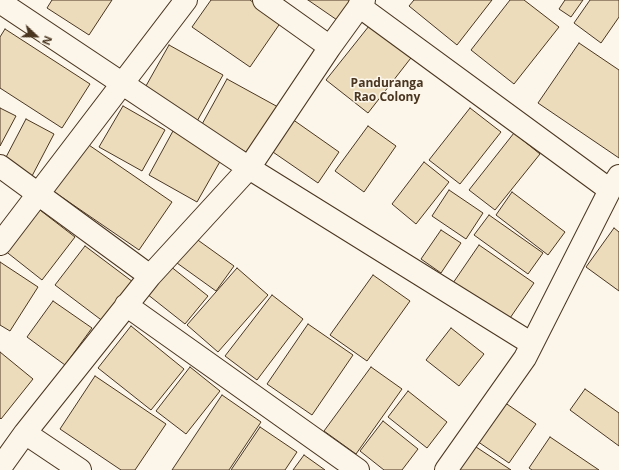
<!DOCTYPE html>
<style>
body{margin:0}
#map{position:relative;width:619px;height:470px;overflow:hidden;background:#fbf6e9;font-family:"Open Sans",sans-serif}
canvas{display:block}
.north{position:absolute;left:16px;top:16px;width:40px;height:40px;-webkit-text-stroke:3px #fbf6e9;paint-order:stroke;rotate:112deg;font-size:11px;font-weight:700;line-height:16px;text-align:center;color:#4a3520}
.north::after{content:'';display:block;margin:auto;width:14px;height:18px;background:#4a3520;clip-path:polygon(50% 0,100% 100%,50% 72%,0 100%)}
</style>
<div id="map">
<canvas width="619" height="470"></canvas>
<div class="north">N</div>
</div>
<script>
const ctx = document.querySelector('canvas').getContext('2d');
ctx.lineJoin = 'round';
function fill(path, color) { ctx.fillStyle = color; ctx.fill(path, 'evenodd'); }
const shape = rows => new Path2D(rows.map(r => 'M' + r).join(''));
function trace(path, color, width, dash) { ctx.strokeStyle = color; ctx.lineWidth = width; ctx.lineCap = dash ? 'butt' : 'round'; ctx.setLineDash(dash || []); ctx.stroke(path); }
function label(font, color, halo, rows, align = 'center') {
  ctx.font = font + ' "Open Sans",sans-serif'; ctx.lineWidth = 3; ctx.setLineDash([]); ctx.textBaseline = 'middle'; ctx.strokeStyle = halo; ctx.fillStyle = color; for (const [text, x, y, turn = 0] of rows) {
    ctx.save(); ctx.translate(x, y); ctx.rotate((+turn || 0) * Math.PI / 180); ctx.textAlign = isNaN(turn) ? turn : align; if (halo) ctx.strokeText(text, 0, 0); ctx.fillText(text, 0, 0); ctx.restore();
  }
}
const building = shape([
 [52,0,112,0,89,35,47,8,52,0],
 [211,0,250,0,281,22,250,67,192,27,211,0],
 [308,0,355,0,340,22,308,0],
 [414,0,492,0,457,45,409,6,414,0],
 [510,0,524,0,559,27,514,84,471,50,510,0],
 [565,0,583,0,571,17,559,9,565,0],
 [590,0,619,0,619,17,601,43,574,23,590,0],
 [373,21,414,54,368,113,326,80,373,21],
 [5,29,90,84,62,128,0,88,0,37,5,29],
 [579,43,619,70,619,158,538,103,579,43],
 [169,45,223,75,196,123,142,93,169,45],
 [227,79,278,107,251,155,201,126,227,79],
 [123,106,165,130,142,171,99,147,123,106],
 [0,108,16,116,0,146,0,108],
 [470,108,501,132,460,184,429,160,470,108],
 [26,119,54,134,32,176,4,161,26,119],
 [292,119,339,152,318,183,270,150,292,119],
 [368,126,396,146,364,192,335,171,368,126],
 [173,131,222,158,197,202,149,175,173,131],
 [514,133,540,154,495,210,469,190,514,133],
 [83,141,172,202,139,250,50,189,83,141],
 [424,162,449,182,416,224,392,204,424,162],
 [449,190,483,213,466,239,432,216,449,190],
 [512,192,565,232,548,255,496,215,512,192],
 [36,207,75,237,42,280,4,250,36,207],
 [489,215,543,253,528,274,474,235,489,215],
 [614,228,619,232,619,291,586,267,614,228],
 [441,230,461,243,441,273,421,259,441,230],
 [195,238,234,266,216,291,177,263,195,238],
 [479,245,534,283,508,321,453,283,479,245],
 [85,246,133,282,104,322,55,285,85,246],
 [0,262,38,287,10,331,0,325,0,262],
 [170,266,208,296,185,324,147,294,170,266],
 [237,268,268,295,218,352,187,325,237,268],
 [373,275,410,301,367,361,330,335,373,275],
 [272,295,303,319,257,380,225,356,272,295],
 [53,301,92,328,65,365,27,337,53,301],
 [308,324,353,355,312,415,267,384,308,324],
 [131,326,184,369,151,410,98,368,131,326],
 [451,328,484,354,459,386,426,360,451,328],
 [0,352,33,379,1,419,0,418,0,352],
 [190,367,220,391,186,434,156,411,190,367],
 [371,367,402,389,356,454,324,431,371,367],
 [95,376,166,424,135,470,121,470,60,429,95,376],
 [585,389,619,413,619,446,570,410,585,389],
 [408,391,447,422,427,448,388,417,408,391],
 [222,395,261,422,229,470,172,470,222,395],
 [501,400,536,424,509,463,474,439,501,400],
 [383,421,418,449,402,470,384,470,360,451,383,421],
 [260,427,297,452,285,470,231,470,260,427],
 [550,437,599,470,532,470,529,468,550,437],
 [473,445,511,470,456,470,473,445],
 [304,455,325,470,293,470,304,455]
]);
fill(building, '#ecdcbc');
trace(building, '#4a3520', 1);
const minor = shape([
 [264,0,330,47],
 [0,2,249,168,532,344],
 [359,6,610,190,619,176],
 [0,166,150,276],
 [0,244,186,0],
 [126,305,358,470],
 [25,433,80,470],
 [0,468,25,433,150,276,249,168,330,47,364,0],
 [446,470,525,358,610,190]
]);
trace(minor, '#4a3520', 24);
trace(minor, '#fbf6e9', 22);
label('bold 12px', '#4a3520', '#fbf6e9', [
 ["Panduranga",387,84],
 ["Rao Colony",387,98]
]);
</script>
